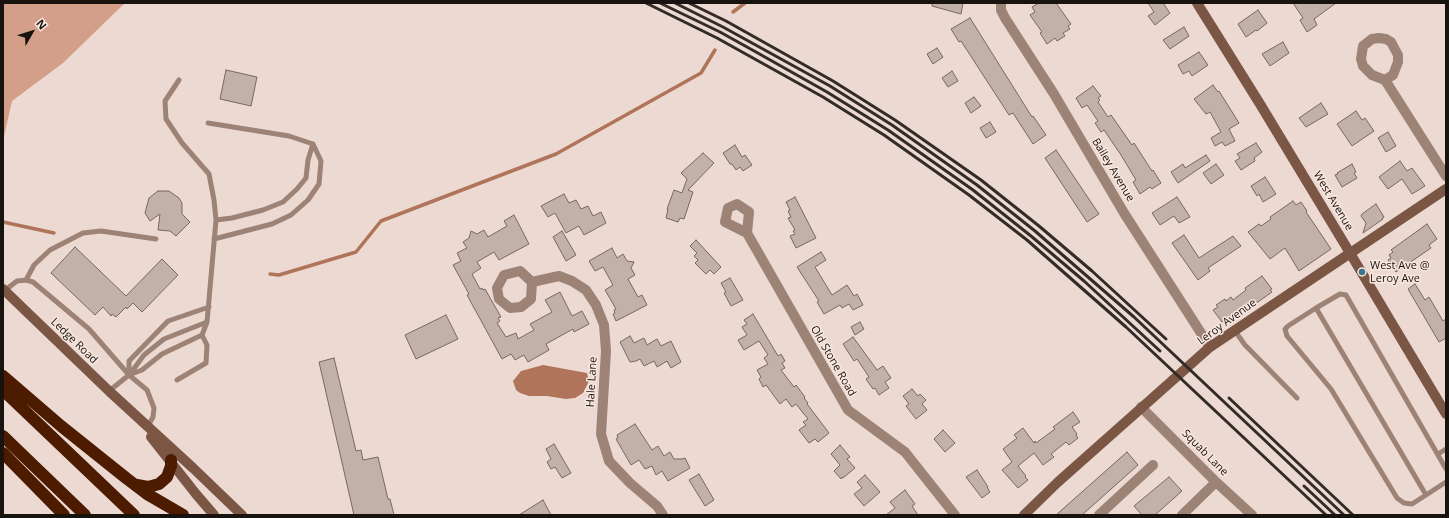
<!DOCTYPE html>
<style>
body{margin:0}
#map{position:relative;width:1449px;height:518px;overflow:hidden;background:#ecdad2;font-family:"Open Sans",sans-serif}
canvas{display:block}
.frame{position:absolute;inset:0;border:4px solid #191310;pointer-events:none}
.north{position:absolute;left:12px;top:12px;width:40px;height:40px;-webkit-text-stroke:3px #f9e7df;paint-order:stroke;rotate:51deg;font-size:11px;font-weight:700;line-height:16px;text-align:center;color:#191310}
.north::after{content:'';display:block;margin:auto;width:14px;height:18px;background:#191310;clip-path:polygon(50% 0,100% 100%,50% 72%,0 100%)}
</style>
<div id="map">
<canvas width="1449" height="518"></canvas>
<div class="frame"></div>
<div class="north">N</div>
</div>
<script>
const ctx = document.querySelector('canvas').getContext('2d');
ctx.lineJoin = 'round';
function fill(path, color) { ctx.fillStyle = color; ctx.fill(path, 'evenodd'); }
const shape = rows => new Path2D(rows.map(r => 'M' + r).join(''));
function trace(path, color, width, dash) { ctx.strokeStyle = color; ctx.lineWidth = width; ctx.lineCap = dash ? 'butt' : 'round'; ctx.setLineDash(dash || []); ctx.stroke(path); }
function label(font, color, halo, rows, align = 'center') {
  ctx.font = font + ' "Open Sans",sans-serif'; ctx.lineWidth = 3; ctx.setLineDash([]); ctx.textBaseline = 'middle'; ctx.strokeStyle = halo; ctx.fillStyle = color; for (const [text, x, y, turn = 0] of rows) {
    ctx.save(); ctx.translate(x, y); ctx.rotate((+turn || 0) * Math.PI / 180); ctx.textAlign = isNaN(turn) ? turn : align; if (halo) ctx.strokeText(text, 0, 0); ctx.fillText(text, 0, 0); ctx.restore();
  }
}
fill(shape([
 [3,3,125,3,63,63,12,101,3,141]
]), '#d49f88');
fill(shape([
 [543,365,587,373,589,381,583,393,575,398,566,399,547,396,529,396,520,393,516,390,513,381,521,371]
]), '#af7459');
trace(shape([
 [733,12,745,3],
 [3,222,54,233],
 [270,274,279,275,356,252,381,221,556,154,701,73,715,50]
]), '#af7459', 3.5);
const building = shape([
 [932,3,963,3,961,14,932,6,932,3],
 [1039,3,1056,3,1071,24,1068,26,1070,29,1063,33,1065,36,1057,41,1055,38,1047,44,1040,33,1042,32,1030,15,1035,12,1032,7,1039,3],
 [1148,3,1163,3,1170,13,1155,25,1148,16,1154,12,1148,3],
 [1293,3,1336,3,1314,19,1317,25,1307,32,1300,20,1303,18,1293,3],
 [1258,10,1267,23,1257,31,1256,30,1246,37,1238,24,1258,10],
 [970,18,1032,117,1033,116,1046,135,1033,144,1013,113,1009,115,961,41,959,42,951,29,970,18],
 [1184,27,1189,36,1170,49,1163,40,1184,27],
 [1283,42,1289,53,1270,66,1262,54,1283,42],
 [937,48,943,57,933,64,927,54,937,48],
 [1199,52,1208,65,1192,76,1189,71,1183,74,1178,65,1199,52],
 [226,70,257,77,251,106,220,99,226,70],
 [952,71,958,81,948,87,942,78,952,71],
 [1213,85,1218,92,1219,91,1239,123,1229,129,1235,141,1225,146,1222,142,1215,146,1211,138,1221,132,1210,112,1206,114,1194,99,1213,85],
 [1093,86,1101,96,1098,98,1100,100,1098,102,1108,117,1111,115,1132,145,1134,143,1152,171,1153,170,1161,183,1152,189,1150,187,1140,194,1133,182,1136,180,1121,155,1104,130,1101,132,1095,123,1098,121,1087,105,1082,108,1076,98,1093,86],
 [974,97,981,106,971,113,965,103,974,97],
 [1321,103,1328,114,1306,127,1299,118,1321,103],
 [1356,111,1362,120,1365,118,1374,131,1352,146,1337,124,1356,111],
 [990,122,996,132,986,138,980,128,990,122],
 [1388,132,1396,146,1386,152,1378,138,1388,132],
 [1256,143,1262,152,1254,158,1255,161,1241,170,1235,161,1240,158,1237,154,1256,143],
 [735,145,742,157,745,155,752,165,743,171,740,167,736,170,732,164,730,164,723,153,735,145],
 [1056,150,1099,214,1087,222,1045,158,1056,150],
 [703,153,714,163,688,190,693,192,684,219,680,218,678,222,666,218,668,209,667,209,674,190,682,193,687,179,681,173,703,153],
 [1206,155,1210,161,1178,183,1171,172,1183,164,1185,168,1206,155],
 [1400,161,1407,171,1412,168,1425,186,1412,194,1402,179,1388,189,1379,177,1400,161],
 [1216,164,1224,175,1211,184,1203,173,1216,164],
 [1352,164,1356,172,1354,173,1357,178,1342,187,1335,175,1338,174,1337,173,1352,164],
 [1265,177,1276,194,1263,202,1259,194,1257,196,1251,186,1265,177],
 [158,191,169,191,179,198,182,203,182,214,190,222,176,236,170,231,158,230,160,214,150,221,145,213,149,198,158,191],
 [564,194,569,203,576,200,581,209,588,206,593,216,601,212,606,223,584,235,579,226,566,233,555,213,548,217,541,206,564,194],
 [795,197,816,238,796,248,790,236,795,234,793,231,795,230,788,218,791,217,788,211,790,210,786,202,795,197],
 [1177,197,1190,217,1179,223,1174,216,1160,225,1152,213,1177,197],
 [1293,201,1296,205,1301,202,1307,211,1306,212,1331,249,1299,271,1285,248,1270,259,1248,232,1259,224,1261,226,1271,219,1270,217,1293,201],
 [1376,204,1384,217,1382,218,1383,219,1363,233,1366,223,1361,216,1362,214,1376,204],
 [514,215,529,244,499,260,494,252,477,262,481,268,472,274,480,289,482,288,483,290,485,289,501,317,498,318,500,321,497,323,506,337,516,333,518,339,534,330,530,324,552,312,545,300,560,292,572,316,582,311,589,324,574,332,573,329,546,344,549,350,528,362,524,355,515,360,511,354,502,359,467,295,469,294,453,265,461,261,457,253,467,248,463,242,469,238,471,231,477,234,484,230,488,237,507,226,504,221,514,215],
 [1427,224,1437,239,1429,245,1431,248,1396,272,1388,260,1391,258,1389,255,1393,252,1391,250,1427,224],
 [562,231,576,255,566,261,553,237,562,231],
 [1184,235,1199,258,1233,236,1241,246,1208,268,1210,271,1198,280,1172,243,1184,235],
 [696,240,721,267,714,274,710,270,706,274,695,263,698,260,694,256,697,253,690,246,696,240],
 [75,247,126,296,162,259,178,275,142,312,133,303,127,309,126,307,116,317,112,314,111,316,103,307,95,315,51,273,75,247],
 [612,248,617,258,623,254,627,261,634,262,631,268,635,275,628,279,638,297,642,295,647,305,616,321,613,314,615,313,614,310,616,309,605,290,613,285,603,267,595,271,589,261,612,248],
 [821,252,826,260,815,267,832,295,847,285,854,296,857,294,863,305,853,310,849,304,842,308,840,305,824,314,817,302,819,301,797,267,821,252],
 [1262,276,1272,289,1270,290,1272,292,1255,304,1251,301,1222,322,1213,310,1218,307,1216,305,1225,299,1226,301,1231,297,1233,300,1246,290,1245,288,1262,276],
 [730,278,743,300,731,306,724,293,726,292,721,283,730,278],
 [1415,284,1425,300,1429,297,1443,321,1446,319,1446,338,1439,342,1408,289,1415,284],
 [753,314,778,356,781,354,785,361,782,363,785,368,781,370,794,387,796,385,805,397,804,398,808,403,807,404,829,433,818,442,815,439,809,443,799,430,806,425,803,422,808,419,796,404,792,407,786,399,780,404,766,385,763,387,759,379,761,377,757,370,768,364,764,358,768,355,759,341,744,350,738,340,747,335,742,327,747,324,744,320,753,314],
 [446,315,458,339,416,359,405,335,446,315],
 [860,322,864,329,855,335,851,327,860,322],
 [630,336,634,343,644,338,647,345,657,339,661,346,671,341,681,362,671,368,667,361,657,367,654,361,644,366,640,359,636,361,630,362,620,342,630,336],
 [853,337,877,370,883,366,891,378,885,382,889,388,879,395,875,388,873,389,866,379,869,377,857,359,854,361,843,344,853,337],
 [334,358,356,451,361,450,363,460,378,457,388,499,390,499,394,515,354,515,319,362,334,358],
 [912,389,918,396,920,394,926,400,922,404,927,410,916,419,906,406,909,404,903,396,912,389],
 [1073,412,1080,422,1072,427,1077,434,1076,435,1078,438,1069,445,1066,442,1051,454,1054,457,1043,465,1034,453,1018,466,1026,476,1025,477,1028,480,1018,488,1002,470,1012,462,1003,449,1017,438,1014,435,1023,428,1034,443,1035,441,1036,443,1055,429,1053,427,1073,412],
 [635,424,652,450,658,446,664,456,670,452,674,459,682,459,685,458,690,468,668,481,662,471,656,475,652,466,645,469,639,460,631,465,616,439,618,438,617,435,635,424],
 [943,430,955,443,945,452,934,439,943,430],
 [554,444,571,473,562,478,555,467,551,469,547,462,551,459,546,449,554,444],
 [840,445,850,457,847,459,855,468,843,478,842,477,841,479,834,471,840,465,831,454,840,445],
 [1127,452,1138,465,1082,515,1056,515,1127,452],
 [977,470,988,487,987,487,990,492,982,498,966,477,977,470],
 [699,474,714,500,705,506,689,480,699,474],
 [865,475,880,492,864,506,854,494,862,488,857,482,865,475],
 [1169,477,1182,491,1155,515,1142,515,1134,506,1169,477],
 [905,490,915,504,912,506,918,515,886,515,895,508,890,502,905,490],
 [543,500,551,515,519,515,543,500]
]);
fill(building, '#c2b1a9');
trace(building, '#776761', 1);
trace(shape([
 [208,123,289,136,313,144],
 [214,239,272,224,291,215,308,200,319,184,321,161,313,144,308,160,306,178,297,189,283,202,263,210,232,218,216,220],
 [26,280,34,265,50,250,83,233,101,231,156,239],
 [4,291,17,281,26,280,33,282,89,329,129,375,147,390,154,408,153,417,148,426],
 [1316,308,1288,326,1285,329,1287,336,1331,389,1397,498,1404,503,1412,504,1426,495],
 [1235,331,1245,345,1297,398],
 [130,374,144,355,164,339,207,322],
 [129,375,129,361,168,321,209,307],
 [177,380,206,363,207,345,202,335],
 [109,391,129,375,142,370,162,354,202,335,207,322,216,220,214,200,209,174,182,143,166,119,165,101,179,80],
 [1438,454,1446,449],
 [1446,469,1346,295,1340,294,1316,308,1426,495,1446,482]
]), '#9d8276', 5);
trace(shape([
 [1001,3,1001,10,1005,18,1054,94,1124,213,1210,347],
 [1385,80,1393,75,1398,62,1398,55,1391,42,1386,39,1379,38,1372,39,1363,46,1361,59,1363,66,1372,75,1385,80,1446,176],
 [747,233,749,212,737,204,728,208,725,222,747,233,848,410,905,452,955,515],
 [520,271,532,282,531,299,521,307,510,308,499,299,497,288,504,275,520,271],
 [532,282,559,276,572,281,586,290,596,305,604,325,606,351,601,434,609,461,630,483,657,506,663,515],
 [1141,407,1216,482,1252,515],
 [1099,515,1153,465],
 [1182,515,1216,482]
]), '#9d8276', 10);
trace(shape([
 [1197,3,1260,104,1350,253,1446,414],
 [3,289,109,391,193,468,242,515],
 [151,437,196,494,214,515],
 [1024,515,1058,482,1210,347,1446,189]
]), '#7c5645', 10);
trace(shape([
 [3,376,61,426,126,478,147,494,183,515],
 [3,390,134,515],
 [3,436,85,515],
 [3,453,64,515],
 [137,485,148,487,159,484,167,477,171,466,171,460]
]), '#4d1b00', 12);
trace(shape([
 [646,3,717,38,823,97,884,135,969,195,1027,240,1126,327,1326,515],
 [660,3,720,32,756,52,827,92,888,130,973,190,1031,236,1084,281,1160,351],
 [675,3,723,27,830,86,892,125,977,185,1035,231,1134,317,1344,515],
 [689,3,726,21,833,81,895,120,981,180,1039,226,1092,271,1166,339],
 [1229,398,1353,515],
 [1304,486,1335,515]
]), '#322b27', 3);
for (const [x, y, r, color] of [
 [1362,272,4,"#3a768d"]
]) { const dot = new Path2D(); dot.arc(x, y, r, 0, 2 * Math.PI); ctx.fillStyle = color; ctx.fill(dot); trace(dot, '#f9e7df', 1.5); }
label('11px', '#191310', '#f9e7df', [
 ["Bailey Avenue",1113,170,59],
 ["West Avenue",1333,201,59],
 ["Leroy Avenue",1227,322,-36],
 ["Ledge Road",74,341,44],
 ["Old Stone Road",833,361,60],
 ["Hale Lane",592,382,-87],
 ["Squab Lane",1205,453,45]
]);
label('11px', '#191310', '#f9e7df', [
 ["West Ave @",1370,266],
 ["Leroy Ave",1370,279]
], 'left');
</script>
